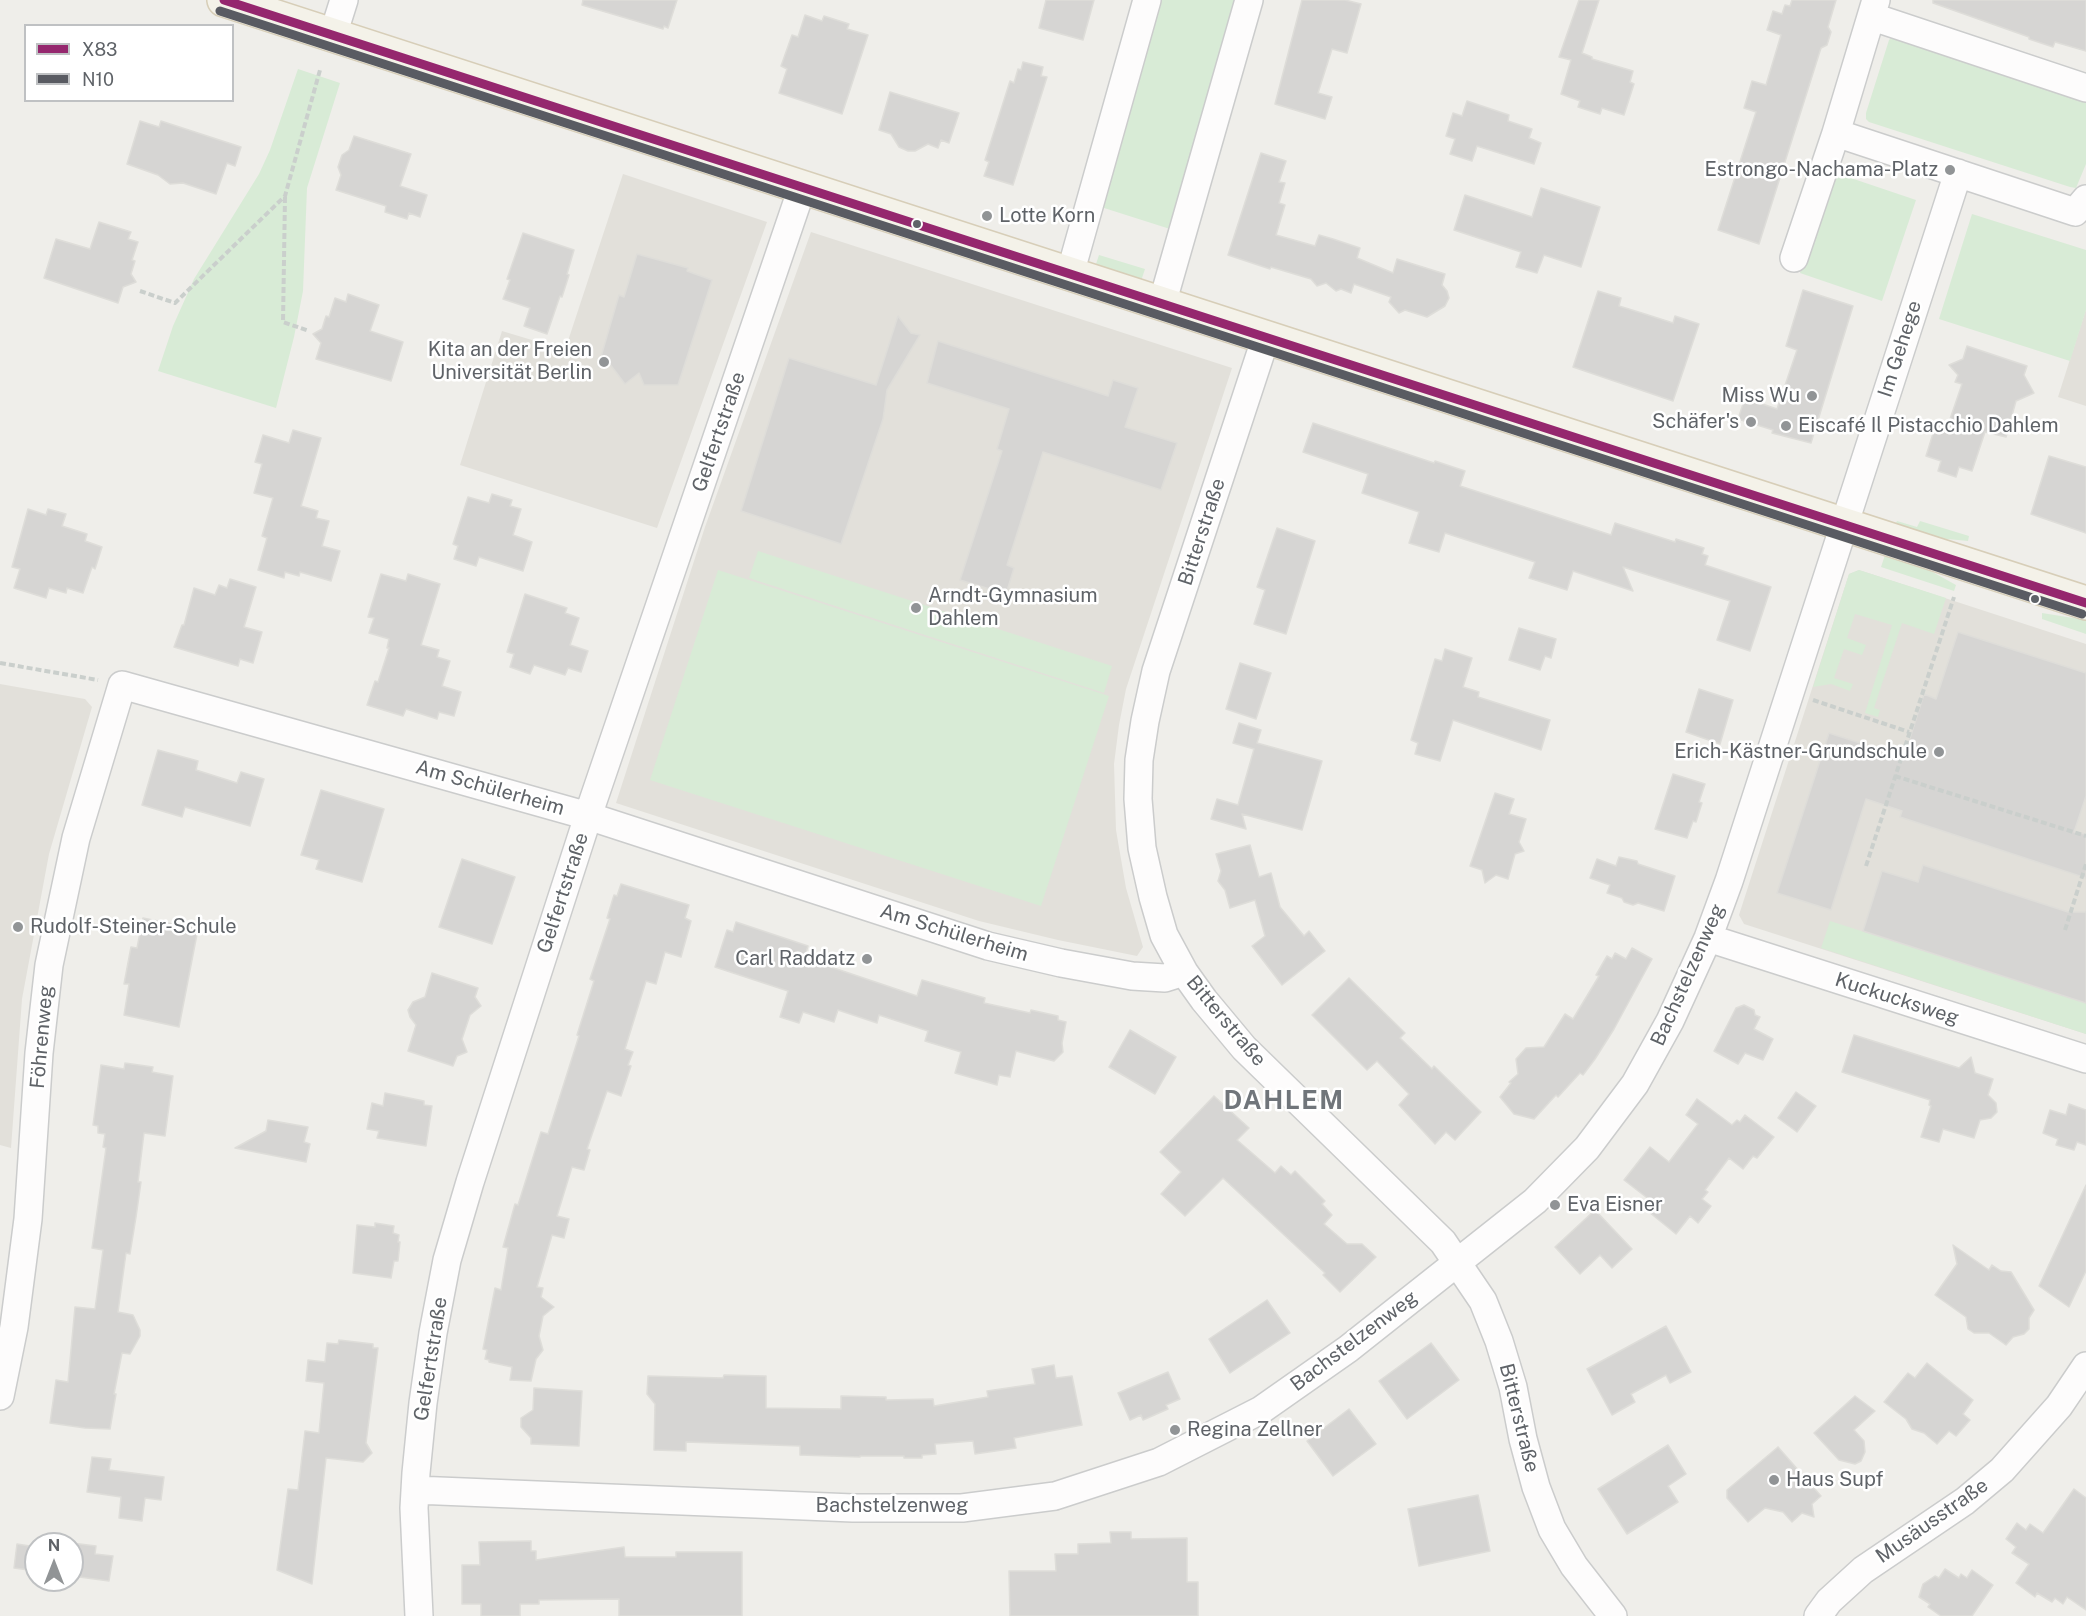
<!DOCTYPE html>
<meta charset="utf-8">
<style>
body{margin:0}
#map{position:relative;width:2086px;height:1616px;overflow:hidden;background:#efeeea;font-family:"Public Sans",sans-serif}
canvas{display:block}
.legend{position:absolute;left:24px;top:24px;width:210px;height:78px;box-sizing:border-box;background:#fff;border:2px solid #bfc1c3;margin:0;padding:8px 10px;list-style:none;font-size:18px;color:#5f6368}
.legend li{display:flex;align-items:center;gap:12px;height:30px}
.legend b{width:30px;border:2px solid #bfc1c3}
.north{position:absolute;left:24px;top:1532px;width:60px;height:60px;box-sizing:border-box;background:#fff;border:2px solid #bfc1c3;border-radius:50%;rotate:0deg;font-size:16px;font-weight:700;line-height:24px;text-align:center;color:#5f6368}
.north::after{content:'';display:block;margin:auto;width:21px;height:27px;background:#919496;clip-path:polygon(50% 0,100% 100%,50% 72%,0 100%)}
</style>
<div id="map">
<canvas width="2086" height="1616"></canvas>
<ul class="legend">
<li><b style="height:8px;background:#95276e"></b>X83</li>
<li><b style="height:8px;background:#595b62"></b>N10</li>
</ul>
<div class="north">N</div>
</div>
<script>
const ctx = document.querySelector('canvas').getContext('2d');
ctx.lineJoin = 'round';
function fill(path, color) { ctx.fillStyle = color; ctx.fill(path, 'evenodd'); }
const shape = rows => new Path2D(rows.map(r => 'M' + r).join(''));
function trace(path, color, width, dash) { ctx.strokeStyle = color; ctx.lineWidth = width; ctx.lineCap = dash ? 'butt' : 'round'; ctx.setLineDash(dash || []); ctx.stroke(path); }
function label(font, color, halo, rows, align = 'center') {
  ctx.font = font + ' "Public Sans",sans-serif'; ctx.lineWidth = 5; ctx.setLineDash([]); ctx.textBaseline = 'middle'; ctx.strokeStyle = halo; ctx.fillStyle = color; for (const [text, x, y, turn = 0] of rows) {
    ctx.save(); ctx.translate(x, y); ctx.rotate((+turn || 0) * Math.PI / 180); ctx.textAlign = isNaN(turn) ? turn : align; if (halo) ctx.strokeText(text, 0, 0); ctx.fillText(text, 0, 0); ctx.restore();
  }
}
fill(shape([
 [623,174,767,222,657,528,460,465,502,331,565,350],
 [811,232,1232,368,1126,689,1119,725,1114,764,1116,830,1126,888,1143,947,1137,956,1058,940,979,921,616,803,705,527],
 [2086,309,2086,406,2058,397],
 [1859,570,2086,644,2086,1034,1744,924,1739,915,1849,574],
 [0,684,85,699,92,707,49,854,22,999,11,1148,0,1145]
]), '#e2e0da');
fill(shape([
 [1160,0,1236,0,1170,229,1101,207],
 [1893,36,2086,98,2086,164,2076,188,2070,187,1869,122,1866,119,1866,113,1889,40],
 [298,69,340,83,307,188,303,291,294,337,276,408,158,371,173,326,194,279,259,174,270,150],
 [1833,172,1916,200,1882,301,1800,273],
 [1972,214,2086,250,2086,310,2070,361,1939,319],
 [1099,255,1145,269,1141,281,1095,267],
 [1897,521,1917,527,1920,521,1969,536,1968,541,1927,537,1894,527],
 [758,551,1112,666,1104,693,749,578],
 [1886,552,1918,564,1956,585,1954,591,1881,567],
 [718,570,1109,696,1041,906,650,780],
 [1859,570,1946,598,1934,634,1902,623,1874,708,1880,710,1878,717,1865,713,1892,625,1855,614,1847,638,1866,645,1862,655,1844,649,1834,678,1853,684,1850,691,1831,684,1813,687,1849,574],
 [2042,613,2086,620,2086,634,2042,619],
 [1830,921,2086,1003,2086,1034,1821,948]
]), '#d8ebd6');
const building = shape([
 [583,0,677,0,668,28,664,26,663,29,582,5,583,0],
 [1046,0,1094,0,1083,40,1039,28,1046,0],
 [1302,0,1345,0,1361,4,1347,53,1332,49,1318,93,1332,97,1325,119,1275,104,1302,0],
 [1579,0,1599,0,1582,53,1592,57,1592,59,1633,71,1630,82,1634,84,1624,115,1602,108,1600,114,1578,107,1580,101,1561,94,1571,60,1559,57,1579,0],
 [1792,0,1836,0,1828,27,1831,32,1827,45,1821,48,1759,244,1718,230,1756,112,1744,108,1752,81,1766,85,1781,35,1767,30,1773,11,1782,14,1785,5,1790,6,1792,0],
 [1933,0,2086,0,2086,51,2055,42,2053,47,2029,39,2029,37,1933,3,1933,0],
 [805,15,822,21,824,16,849,24,847,29,868,35,842,114,779,93,787,69,781,66,792,35,798,37,805,15],
 [1023,62,1043,67,1041,76,1047,77,1013,185,984,176,989,162,985,160,1010,81,1014,83,1018,69,1021,70,1023,62],
 [890,92,959,113,949,143,941,140,938,148,928,144,915,151,908,151,899,147,891,134,879,130,890,92],
 [1467,101,1509,115,1508,121,1532,129,1529,138,1541,143,1534,164,1477,146,1472,161,1450,154,1455,139,1446,136,1453,113,1462,116,1467,101],
 [140,121,159,127,161,121,241,147,235,166,227,163,216,194,183,183,170,184,158,175,127,164,140,121],
 [354,136,411,154,400,186,427,195,420,217,409,213,407,219,385,212,386,206,336,190,341,175,338,167,342,155,349,150,354,136],
 [1261,153,1286,161,1279,182,1285,183,1279,203,1285,205,1276,235,1315,246,1319,235,1333,239,1360,248,1357,258,1393,273,1397,259,1445,274,1442,285,1447,291,1449,298,1445,306,1427,317,1405,310,1399,313,1389,302,1391,297,1354,284,1351,293,1341,289,1336,291,1326,283,1317,286,1311,279,1271,267,1270,269,1228,255,1261,153],
 [1541,188,1600,207,1581,267,1544,255,1537,273,1516,267,1521,252,1454,230,1465,195,1532,217,1541,188],
 [99,222,131,232,128,239,138,242,132,260,135,261,131,274,136,282,123,287,118,303,44,278,56,239,90,249,99,222],
 [523,233,574,250,567,274,569,275,562,297,560,296,547,334,524,326,530,308,503,299,510,280,507,279,523,233],
 [637,254,688,268,687,271,712,280,678,385,644,385,639,373,625,384,609,363,598,367,619,295,624,297,637,254],
 [1803,290,1853,306,1811,443,1772,433,1773,430,1738,419,1745,398,1777,409,1797,350,1786,346,1803,290],
 [1598,291,1621,298,1619,306,1645,314,1673,323,1675,316,1699,324,1673,401,1573,367,1598,291],
 [348,294,379,305,370,331,403,342,391,381,316,359,321,343,313,334,322,329,326,316,329,317,335,298,346,302,348,294],
 [898,316,911,333,920,335,887,390,883,419,841,544,741,511,789,358,876,385,898,316],
 [938,341,1108,396,1113,380,1138,388,1125,427,1177,443,1161,490,1043,452,1007,565,1014,568,1006,594,960,580,1002,451,997,449,1009,409,927,383,938,341],
 [1967,346,2027,366,2024,375,2034,393,2016,401,2006,437,1985,432,1972,471,1959,467,1956,477,1938,471,1941,461,1926,456,1937,421,1948,425,1962,384,1955,382,1958,375,1949,365,1963,359,1967,346],
 [1313,423,1434,463,1435,461,1465,471,1460,486,1611,535,1615,523,1675,542,1676,539,1704,548,1702,554,1708,556,1705,565,1771,587,1750,651,1717,640,1730,601,1623,567,1633,591,1573,571,1567,590,1529,578,1535,562,1445,533,1439,552,1409,543,1419,512,1362,493,1368,474,1303,452,1313,423],
 [293,430,321,438,301,506,318,511,316,518,329,521,322,546,340,551,331,581,300,572,299,576,285,572,284,578,258,570,267,538,262,536,273,498,254,493,262,464,255,462,263,435,289,443,293,430],
 [2049,456,2086,467,2086,533,2031,514,2049,456],
 [492,494,512,500,510,506,521,509,513,535,532,542,523,571,479,557,476,566,454,559,458,546,453,544,468,497,489,503,492,494],
 [28,509,46,515,48,509,66,514,62,526,87,534,85,541,102,547,95,569,92,567,83,593,67,588,66,593,49,588,46,598,14,588,20,569,12,567,28,509],
 [1277,528,1315,541,1286,634,1254,624,1265,590,1257,587,1277,528],
 [381,574,406,581,408,574,440,584,421,645,439,650,437,657,450,661,442,686,461,692,454,716,439,712,437,719,406,709,403,716,367,705,375,681,378,682,389,648,387,648,389,639,369,633,374,618,368,617,381,574],
 [230,579,256,587,244,627,262,632,253,663,240,659,238,666,174,647,182,625,184,625,194,588,215,595,219,585,227,588,230,579],
 [525,594,567,608,565,613,579,618,570,645,588,651,581,672,568,668,565,675,534,665,530,674,510,667,514,654,507,652,525,594],
 [1519,628,1556,639,1551,658,1545,656,1540,670,1509,660,1519,628],
 [1958,632,2086,673,2086,796,2074,832,2086,834,2086,878,1900,817,1902,811,1866,799,1831,910,1777,893,1829,733,1904,757,1924,694,1936,699,1958,632],
 [1445,649,1472,658,1463,687,1479,692,1478,697,1550,720,1541,750,1453,720,1440,761,1415,754,1418,743,1411,740,1435,659,1442,661,1445,649],
 [1240,663,1271,673,1256,719,1226,709,1240,663],
 [1699,689,1733,700,1720,744,1686,732,1699,689],
 [1239,723,1261,730,1257,743,1322,761,1302,830,1242,814,1246,829,1211,819,1217,799,1238,805,1254,749,1233,743,1239,723],
 [158,750,198,761,196,770,237,783,241,772,264,779,250,826,185,807,182,817,142,805,158,750],
 [1673,774,1705,784,1699,802,1702,803,1696,822,1693,821,1687,838,1655,829,1673,774],
 [321,790,384,809,362,882,316,869,319,860,301,855,321,790],
 [1495,793,1514,799,1509,814,1526,819,1519,842,1524,851,1515,854,1508,879,1496,875,1485,883,1482,870,1470,866,1495,793],
 [1250,845,1259,877,1271,873,1280,907,1304,936,1309,931,1325,951,1282,985,1252,946,1265,936,1255,900,1230,908,1225,890,1218,881,1221,871,1216,854,1250,845],
 [1619,857,1637,861,1638,864,1675,876,1664,911,1638,903,1633,905,1624,902,1622,898,1607,893,1610,885,1590,878,1597,859,1616,866,1619,857],
 [462,859,515,877,492,944,439,927,462,859],
 [1923,865,2068,912,2086,912,2086,1003,1863,931,1882,871,1918,882,1923,865],
 [621,884,689,905,685,918,691,921,681,957,665,952,656,984,646,981,625,1049,633,1052,628,1065,631,1066,621,1096,607,1091,587,1149,590,1150,584,1170,572,1167,557,1216,569,1219,564,1238,552,1235,537,1287,543,1288,541,1297,554,1307,543,1316,539,1336,543,1350,536,1359,531,1381,510,1380,512,1367,489,1362,489,1360,485,1359,487,1350,483,1349,495,1288,501,1290,508,1248,503,1247,515,1204,518,1205,541,1132,548,1134,579,1036,577,1035,594,981,590,979,610,919,607,918,614,895,617,896,621,884],
 [143,918,198,929,179,1027,124,1015,129,984,124,984,131,947,137,948,143,918],
 [736,922,808,946,805,956,811,958,810,960,917,996,922,980,985,998,984,1003,1030,1013,1031,1010,1058,1016,1058,1020,1066,1022,1062,1043,1063,1052,1054,1061,1016,1051,1010,1077,999,1075,997,1085,955,1073,961,1052,925,1041,928,1031,879,1015,877,1023,838,1010,834,1022,803,1012,799,1023,780,1017,788,991,715,967,727,930,733,932,736,922],
 [1632,948,1652,959,1614,1029,1595,1059,1583,1075,1580,1073,1558,1097,1556,1095,1534,1119,1514,1114,1500,1097,1511,1083,1509,1082,1518,1074,1516,1059,1526,1048,1544,1047,1565,1014,1573,1019,1599,976,1596,975,1607,956,1612,959,1615,953,1626,959,1632,948],
 [432,973,478,988,475,997,481,1006,470,1015,462,1039,467,1052,457,1056,453,1066,408,1051,416,1025,410,1017,408,1010,413,1002,425,997,432,973],
 [1349,978,1405,1033,1400,1038,1432,1069,1434,1066,1481,1112,1455,1140,1446,1132,1435,1144,1399,1105,1409,1094,1377,1061,1367,1070,1312,1015,1349,978],
 [1744,1005,1754,1010,1755,1015,1760,1017,1754,1029,1773,1039,1763,1060,1745,1053,1738,1064,1714,1051,1736,1008,1744,1005],
 [1130,1030,1176,1057,1155,1094,1109,1067,1130,1030],
 [1854,1035,1959,1068,1971,1057,1975,1073,1993,1079,1988,1095,1996,1103,1997,1112,1991,1118,1980,1120,1974,1138,1943,1129,1939,1142,1921,1137,1931,1106,1929,1105,1930,1100,1842,1072,1854,1035],
 [125,1063,153,1067,152,1072,173,1076,165,1136,144,1133,138,1182,141,1182,136,1217,130,1254,126,1253,118,1312,133,1315,140,1330,140,1336,130,1354,122,1353,114,1394,116,1394,110,1429,85,1428,50,1423,56,1380,68,1382,75,1307,95,1309,103,1250,92,1248,106,1148,103,1147,105,1134,98,1133,98,1126,93,1125,101,1065,124,1069,125,1063],
 [1796,1092,1816,1106,1797,1132,1778,1118,1796,1092],
 [385,1093,424,1101,424,1105,432,1106,426,1146,377,1138,379,1131,367,1129,372,1103,383,1106,385,1093],
 [1214,1096,1249,1128,1237,1140,1275,1173,1281,1166,1291,1175,1295,1171,1325,1201,1322,1204,1332,1215,1324,1224,1347,1244,1362,1244,1376,1257,1340,1292,1323,1275,1325,1273,1223,1178,1185,1216,1161,1194,1181,1172,1160,1152,1214,1096],
 [1697,1099,1732,1125,1737,1120,1740,1122,1745,1115,1774,1137,1757,1158,1753,1156,1743,1169,1729,1158,1705,1190,1708,1192,1702,1199,1711,1206,1698,1223,1690,1216,1676,1234,1649,1212,1655,1204,1624,1180,1650,1147,1669,1162,1698,1124,1686,1115,1697,1099],
 [2069,1104,2086,1110,2086,1145,2077,1142,2074,1150,2056,1145,2058,1139,2043,1133,2050,1110,2066,1115,2069,1104],
 [268,1120,308,1127,304,1142,310,1144,306,1162,235,1148,266,1131,268,1120],
 [2086,1185,2086,1271,2069,1307,2039,1286,2086,1185],
 [1595,1210,1632,1249,1612,1268,1600,1255,1580,1274,1555,1247,1595,1210],
 [375,1223,394,1226,393,1233,399,1235,398,1242,400,1242,398,1261,394,1261,391,1278,353,1273,357,1225,375,1227,375,1223],
 [1953,1245,1989,1270,1992,1265,2001,1271,2011,1272,2034,1310,2029,1318,2029,1329,2024,1334,2013,1337,2006,1345,1989,1333,1974,1333,1968,1329,1966,1317,1935,1295,1957,1264,1953,1245],
 [1267,1300,1290,1333,1230,1373,1209,1339,1267,1300],
 [1666,1326,1691,1372,1670,1383,1666,1375,1631,1394,1635,1402,1612,1415,1587,1369,1666,1326],
 [339,1340,373,1344,373,1348,378,1348,366,1443,372,1453,363,1462,326,1458,312,1584,277,1570,288,1489,298,1490,305,1431,319,1433,324,1383,306,1381,308,1360,325,1362,327,1343,338,1344,339,1340],
 [1431,1343,1459,1380,1407,1419,1379,1381,1431,1343],
 [1927,1363,1973,1400,1963,1414,1970,1420,1956,1436,1949,1431,1937,1444,1924,1433,1912,1429,1906,1419,1884,1402,1908,1373,1915,1378,1927,1363],
 [1054,1365,1056,1378,1072,1376,1082,1425,1014,1438,1016,1448,975,1454,973,1441,935,1444,936,1454,922,1455,922,1458,904,1458,904,1456,860,1456,860,1457,800,1455,800,1446,686,1442,686,1451,654,1450,655,1404,647,1394,648,1376,723,1378,724,1375,766,1376,766,1408,841,1409,841,1396,886,1397,886,1400,933,1399,934,1406,988,1397,987,1391,1035,1384,1032,1369,1054,1365],
 [1168,1372,1180,1399,1166,1405,1168,1409,1143,1420,1141,1415,1130,1420,1118,1393,1168,1372],
 [534,1388,582,1391,579,1446,531,1444,531,1438,521,1427,521,1418,533,1410,534,1388],
 [1855,1396,1875,1411,1854,1430,1864,1441,1865,1452,1861,1461,1855,1464,1839,1460,1814,1433,1855,1396],
 [1349,1409,1376,1444,1333,1476,1307,1441,1349,1409],
 [1668,1445,1686,1474,1668,1486,1678,1502,1627,1534,1598,1489,1668,1445],
 [1778,1447,1821,1496,1812,1504,1814,1517,1802,1513,1792,1522,1783,1512,1765,1508,1748,1522,1727,1498,1727,1490,1778,1447],
 [92,1457,111,1459,109,1470,164,1477,161,1500,145,1498,142,1521,119,1518,121,1497,87,1492,92,1457],
 [2074,1489,2086,1498,2086,1610,2067,1597,2063,1604,2055,1598,2052,1602,2037,1593,2035,1597,2016,1583,2029,1564,2012,1553,2016,1547,2006,1539,2017,1523,2026,1530,2030,1524,2043,1533,2074,1489],
 [1478,1495,1490,1551,1419,1566,1408,1509,1478,1495],
 [1110,1532,1131,1532,1131,1539,1187,1538,1187,1582,1198,1582,1198,1616,1010,1616,1009,1571,1056,1571,1055,1554,1078,1554,1078,1544,1111,1543,1110,1532],
 [40,1539,96,1546,95,1554,113,1556,109,1581,72,1576,72,1544,40,1544,40,1539],
 [531,1541,531,1551,536,1551,536,1560,624,1547,625,1557,676,1557,676,1552,742,1552,742,1616,619,1616,619,1599,539,1600,539,1604,520,1604,520,1616,481,1616,481,1604,462,1604,462,1565,480,1565,479,1542,531,1541],
 [17,1544,36,1547,36,1571,14,1568,17,1544],
 [1945,1569,1959,1578,1961,1574,1967,1578,1972,1570,1993,1585,1972,1616,1941,1616,1928,1607,1930,1604,1919,1597,1923,1584,1935,1576,1939,1578,1945,1569]
]);
fill(building, '#d6d5d3');
trace(building, '#deddd9', 1.5);
const minor = shape([
 [1876,0,1836,133,2075,212,2086,199],
 [1873,17,2086,88],
 [333,35,344,0],
 [1794,258,1836,133],
 [1070,274,1147,0],
 [1162,304,1249,0],
 [1266,337,1156,671,1145,721,1139,760,1138,799,1142,848,1153,897,1164,935,1184,972,1204,1000,1244,1048,1443,1242,1483,1301,1499,1341,1513,1387,1523,1439,1536,1487,1552,1529,1574,1566,1613,1616],
 [1708,938,2086,1059],
 [0,1396,14,1327,28,1219,39,1053,49,965,76,838,122,685,588,816,988,946,1061,963,1132,976,1165,978,1184,972],
 [415,1490,853,1508,962,1508,1055,1496,1159,1462,1261,1410,1348,1349,1535,1201,1587,1148,1635,1084,1670,1021,1708,938,1729,881,1958,173],
 [419,1616,414,1508,416,1473,423,1403,433,1333,447,1260,470,1182,593,801,802,188],
 [1818,1616,1829,1601,1863,1570,1965,1501,2002,1470,2059,1406,2086,1366]
]);
const major = shape([
 [224,0,2086,603]
]);
trace(minor, '#cbcccc', 30);
trace(major, '#d7ceb8', 36);
trace(shape([
 [285,197,283,322,309,331],
 [140,291,175,303,285,196,320,70],
 [0,663,98,680],
 [1813,700,1909,732],
 [1895,776,2086,836],
 [1866,866,1954,597],
 [2065,930,2086,864]
]), '#cacfcc', 4, [6, 3]);
trace(minor, '#fdfcfc', 27);
trace(major, '#f4f2e9', 33);
trace(shape([
 [224,0,2086,603]
]), '#95276e', 9);
trace(shape([
 [220,11,2082,614]
]), '#595b62', 9);
for (const [x, y, r, color] of [
 [1950,170,6,"#919496"],
 [987,216,6,"#919496"],
 [917,224,5,"#5f6368"],
 [604,362,6,"#919496"],
 [1812,396,6,"#919496"],
 [1751,422,6,"#919496"],
 [1786,426,6,"#919496"],
 [2035,599,5,"#5f6368"],
 [916,608,6,"#919496"],
 [1939,752,6,"#919496"],
 [18,927,6,"#919496"],
 [867,959,6,"#919496"],
 [1555,1205,6,"#919496"],
 [1175,1430,6,"#919496"],
 [1774,1480,6,"#919496"]
]) { const dot = new Path2D(); dot.arc(x, y, r, 0, 2 * Math.PI); ctx.fillStyle = color; ctx.fill(dot); trace(dot, '#fff', 2); }
label('20px', '#5f6368', '#fff', [
 ["Estrongo-Nachama-Platz",1938,170,"right"],
 ["Lotte Korn",999,216],
 ["Kita an der Freien",592,350,"right"],
 ["Universität Berlin",592,373,"right"],
 ["Miss Wu",1800,396,"right"],
 ["Schäfer's",1739,422,"right"],
 ["Eiscafé Il Pistacchio Dahlem",1798,426],
 ["Arndt-Gymnasium",928,596],
 ["Dahlem",928,619],
 ["Erich-Kästner-Grundschule",1927,752,"right"],
 ["Rudolf-Steiner-Schule",30,927],
 ["Carl Raddatz",855,959,"right"],
 ["Eva Eisner",1567,1205],
 ["Regina Zellner",1187,1430],
 ["Haus Supf",1786,1480]
], 'left');
label('20px', '#5f6368', '#fff', [
 ["Im Gehege",1900,349,-72],
 ["Gelfertstraße",719,432,-71],
 ["Bitterstraße",1202,532,-72],
 ["Am Schülerheim",490,788,16],
 ["Gelfertstraße",563,893,-72],
 ["Am Schülerheim",954,933,17],
 ["Bachstelzenweg",1688,975,-66],
 ["Kuckucksweg",1897,999,18],
 ["Bitterstraße",1226,1021,50],
 ["Föhrenweg",42,1037,-85],
 ["Bachstelzenweg",1354,1341,-37],
 ["Gelfertstraße",431,1359,-81],
 ["Bitterstraße",1519,1418,76],
 ["Bachstelzenweg",892,1506],
 ["Musäusstraße",1932,1521,-35]
]);
ctx.letterSpacing = '1.5px';
label('bold 26px', '#70757a', '#fff', [
 ["DAHLEM",1284,1101]
]);
ctx.letterSpacing = '0px';
</script>
